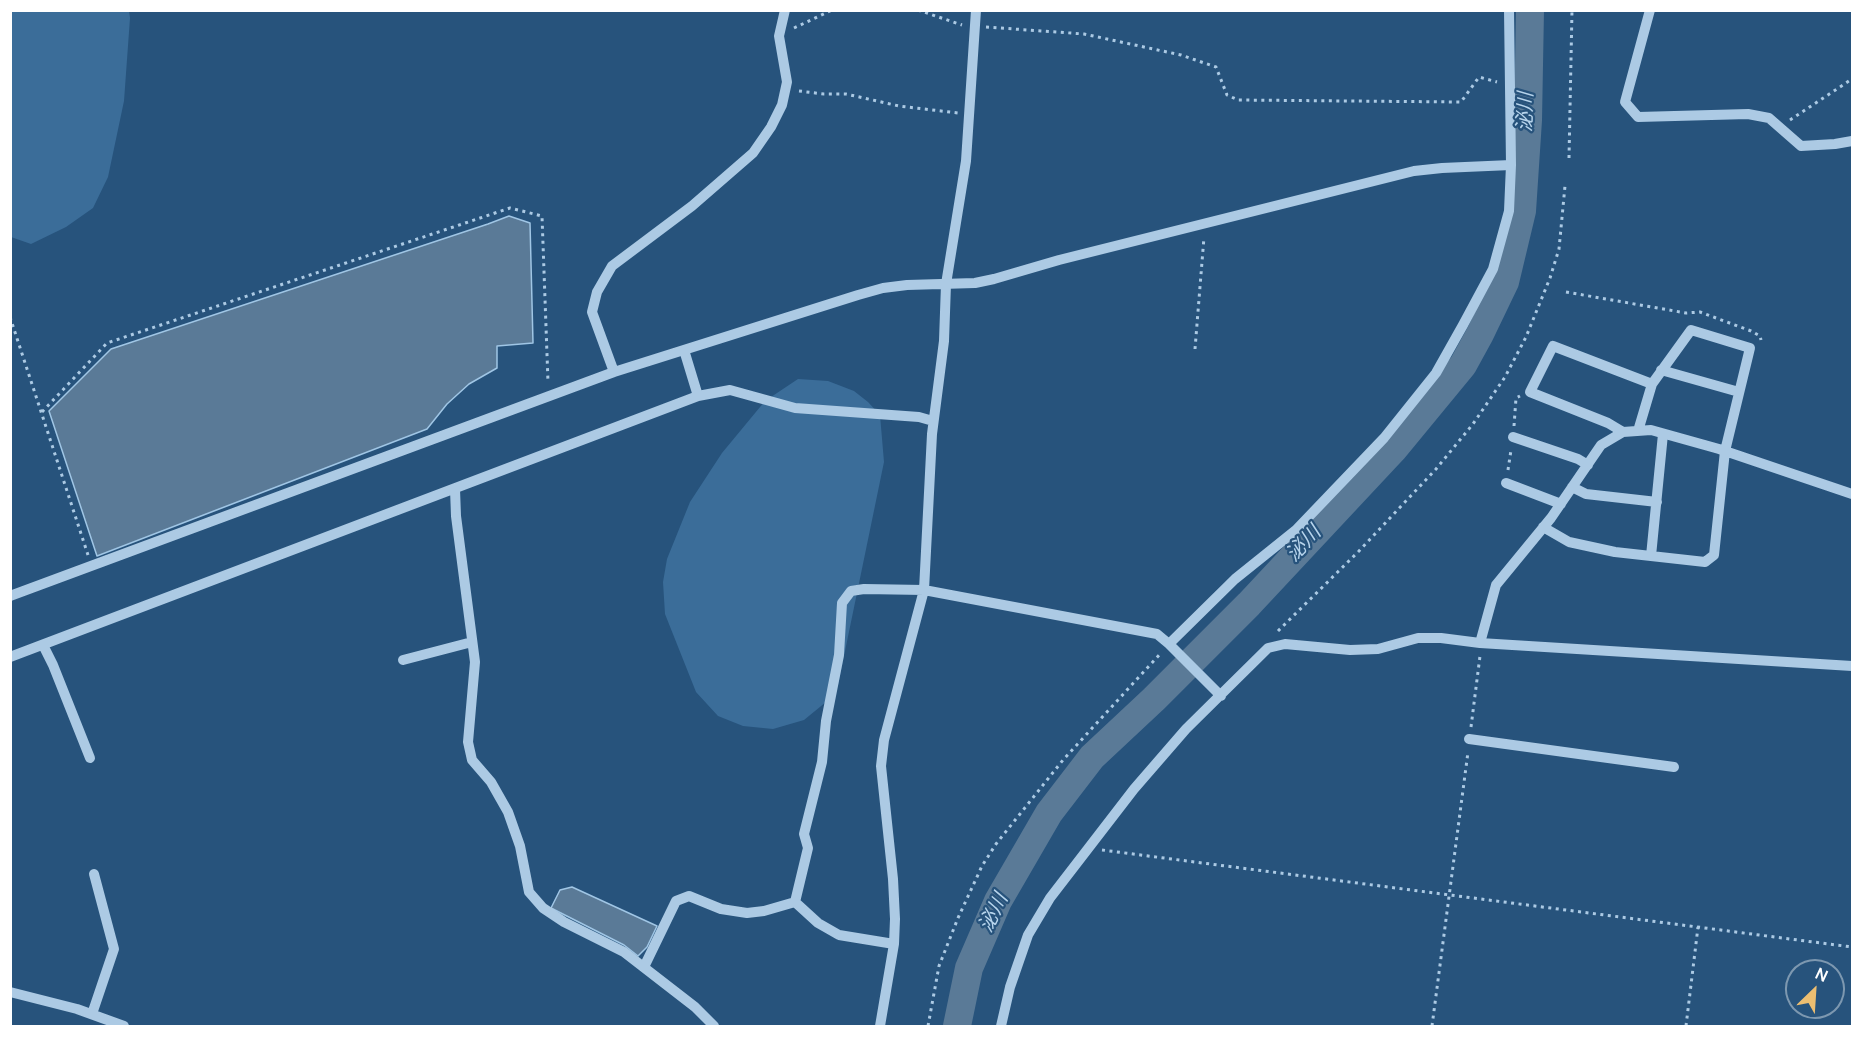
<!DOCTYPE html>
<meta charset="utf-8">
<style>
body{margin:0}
#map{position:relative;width:1863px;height:1037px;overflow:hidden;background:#27537c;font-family:Manrope,sans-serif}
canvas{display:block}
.frame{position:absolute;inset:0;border:12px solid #fff;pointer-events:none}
.north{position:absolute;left:1785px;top:959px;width:60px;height:60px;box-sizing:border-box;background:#27537c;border:2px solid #7d98b0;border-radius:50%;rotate:25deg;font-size:16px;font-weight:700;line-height:24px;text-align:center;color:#fff}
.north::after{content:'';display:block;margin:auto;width:21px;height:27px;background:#ecbe71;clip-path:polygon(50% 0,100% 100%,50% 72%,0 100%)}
</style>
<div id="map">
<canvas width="1863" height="1037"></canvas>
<div class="frame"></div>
<div class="north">N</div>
</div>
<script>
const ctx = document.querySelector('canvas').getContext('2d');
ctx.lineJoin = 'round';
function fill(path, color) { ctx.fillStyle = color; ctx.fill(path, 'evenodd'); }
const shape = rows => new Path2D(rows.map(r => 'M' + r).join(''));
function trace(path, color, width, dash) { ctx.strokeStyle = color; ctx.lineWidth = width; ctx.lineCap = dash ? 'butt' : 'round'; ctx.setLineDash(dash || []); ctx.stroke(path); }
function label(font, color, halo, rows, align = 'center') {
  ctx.font = font + ' Manrope,"Noto Sans JP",sans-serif'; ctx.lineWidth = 4.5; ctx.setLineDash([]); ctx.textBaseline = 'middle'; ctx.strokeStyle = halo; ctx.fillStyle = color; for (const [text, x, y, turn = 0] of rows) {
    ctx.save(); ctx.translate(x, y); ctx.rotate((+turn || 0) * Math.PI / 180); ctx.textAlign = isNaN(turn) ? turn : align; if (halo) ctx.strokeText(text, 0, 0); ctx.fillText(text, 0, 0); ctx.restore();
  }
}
fill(shape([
 [11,10,129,11,130,18,124,101,108,177,93,208,66,227,31,244,11,237],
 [798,379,828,381,854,391,868,402,880,415,884,462,838,685,826,702,804,720,773,729,743,726,718,716,696,692,665,614,663,582,667,559,690,502,722,453,765,401]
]), '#3b6d99');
const water = shape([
 [509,216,530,223,533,343,497,346,497,368,469,384,447,404,427,429,97,556,49,411,111,349,488,224,509,216],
 [572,887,657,926,647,947,638,956,624,945,551,908,560,890,572,887]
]);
fill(water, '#5a7a97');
trace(water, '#a0c6e5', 1.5);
trace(shape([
 [957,1026,969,968,998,901,1049,813,1092,757,1154,699,1249,604,1393,450,1463,365,1480,334,1505,282,1522,211,1528,120,1530,10]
]), '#5a7a97', 28);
trace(shape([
 [918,10,962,25],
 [986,27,1084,34,1181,55,1216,67,1227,95,1238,100,1461,102,1479,77,1497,82],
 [794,28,832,10],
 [799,91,824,94,846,94,899,106,958,113],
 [1790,120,1852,79],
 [1569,158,1572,10],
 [1566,292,1686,313,1700,312,1751,331,1760,336,1761,340],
 [10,317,88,555],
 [1195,349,1204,237],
 [42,412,107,343,510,208,542,216,548,382],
 [1514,426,1516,398,1520,396],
 [1508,470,1511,450],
 [1278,631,1359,551,1436,469,1473,424,1505,377,1526,337,1550,278,1559,249,1565,186],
 [1471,727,1480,656],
 [1102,850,1852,947],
 [928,1026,939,966,958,918,982,866,996,844,1063,760,1160,654],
 [1432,1026,1468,752],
 [1686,1026,1698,927]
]), '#accae4', 3, [3, 4.5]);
trace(shape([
 [1650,10,1625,102,1638,117,1748,114,1769,118,1801,146,1835,144,1852,141],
 [684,350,698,396],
 [1661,370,1739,392],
 [614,372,592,312,597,292,612,266,692,206,753,153,771,127,782,105,787,82,779,36,785,10],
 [1623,432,1608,423,1530,392,1553,346,1652,384],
 [1513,437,1578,459,1588,465],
 [1506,483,1561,504],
 [1572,487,1586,494,1657,502],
 [455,489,456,516,475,662,468,742,472,760,491,782,508,812,520,846,529,892,543,908,564,922,624,952,695,1007,714,1026],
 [1543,527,1569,542,1615,552,1705,562,1714,555,1725,451,1750,348,1691,330,1652,384,1638,431],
 [1651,556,1663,434],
 [10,596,614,372,858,295,883,288,907,285,975,283,994,279,1059,260,1414,171,1442,168,1511,165],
 [1480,643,1496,585,1551,518,1601,445,1623,432,1651,430,1719,449,1852,494],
 [1169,644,1235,579,1296,530,1384,438,1436,373,1463,325,1493,269,1509,211,1511,165,1509,10],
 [43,645,53,665,90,758],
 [10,657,698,396,730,390,795,408,919,417,933,421],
 [403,660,472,642],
 [1469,739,1674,767],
 [795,902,808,848,804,834,822,762,826,721,839,655,842,603,851,591,864,589,924,590,1157,634,1169,644,1221,696],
 [795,902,818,923,839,935,894,944],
 [644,967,676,901,689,896,721,909,747,913,764,911,795,902],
 [10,992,77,1009,124,1026],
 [92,1014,114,949,94,874],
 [880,1026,894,944,895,919,893,879,881,766,884,740,924,590,932,434,944,341,946,284,966,161,976,10],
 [1001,1026,1010,987,1028,935,1050,898,1134,789,1186,729,1268,648,1285,644,1350,650,1378,649,1418,638,1441,638,1480,643,1852,666]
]), '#accae4', 10);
label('italic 20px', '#b7d4ec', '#27537c', [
 ["泌川",1526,112,-88],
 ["泌川",1304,544,-47],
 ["泌川",994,913,-64]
]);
</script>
